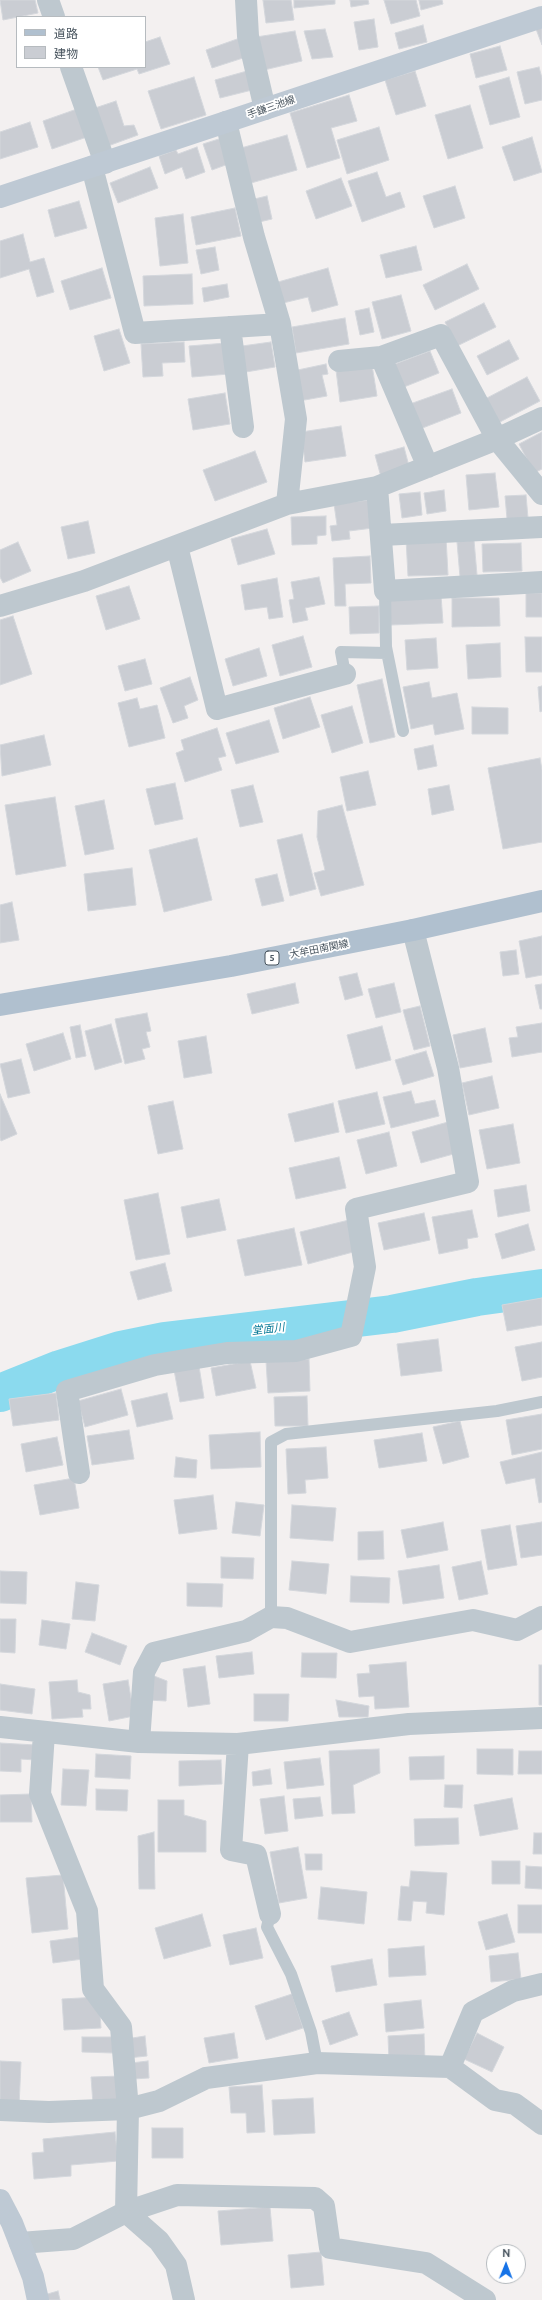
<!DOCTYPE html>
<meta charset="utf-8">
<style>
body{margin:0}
#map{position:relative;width:542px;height:2300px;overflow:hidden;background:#f3f0f0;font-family:Ubuntu,"Noto Sans JP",sans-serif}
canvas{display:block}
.legend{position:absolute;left:16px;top:16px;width:130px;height:52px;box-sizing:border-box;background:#fff;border:1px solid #b6bbbf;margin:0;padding:5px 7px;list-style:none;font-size:12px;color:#48545e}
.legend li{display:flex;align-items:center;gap:8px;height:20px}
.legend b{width:20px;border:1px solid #b6bbbf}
.north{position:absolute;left:486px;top:2244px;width:40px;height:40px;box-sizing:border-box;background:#fff;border:1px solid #b6bbbf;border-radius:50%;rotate:1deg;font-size:11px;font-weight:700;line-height:16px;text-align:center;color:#48545e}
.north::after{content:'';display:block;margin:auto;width:14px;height:18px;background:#1673e7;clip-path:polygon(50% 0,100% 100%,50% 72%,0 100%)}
</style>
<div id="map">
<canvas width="542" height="2300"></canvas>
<ul class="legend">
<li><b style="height:5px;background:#b0c0cf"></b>道路</li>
<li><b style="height:11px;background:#cacdd3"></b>建物</li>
</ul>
<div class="north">N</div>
</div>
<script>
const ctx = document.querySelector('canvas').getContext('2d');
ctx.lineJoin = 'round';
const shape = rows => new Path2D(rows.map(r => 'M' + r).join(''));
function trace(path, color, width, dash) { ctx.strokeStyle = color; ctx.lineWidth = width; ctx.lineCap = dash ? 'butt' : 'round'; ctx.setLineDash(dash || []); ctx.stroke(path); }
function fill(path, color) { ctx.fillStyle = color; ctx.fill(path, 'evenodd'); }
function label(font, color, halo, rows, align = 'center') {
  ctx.font = font + ' Ubuntu,"Noto Sans JP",sans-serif'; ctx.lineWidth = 3.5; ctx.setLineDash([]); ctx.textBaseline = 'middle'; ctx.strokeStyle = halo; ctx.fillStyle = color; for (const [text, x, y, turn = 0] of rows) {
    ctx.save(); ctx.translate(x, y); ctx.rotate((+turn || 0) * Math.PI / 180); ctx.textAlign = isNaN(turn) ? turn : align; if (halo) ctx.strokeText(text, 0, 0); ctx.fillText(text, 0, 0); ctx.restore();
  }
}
trace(shape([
 [0,1393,60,1369,120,1350,164,1341,392,1314,477,1297,542,1288]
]), '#8bdaee', 38);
const building = shape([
 [0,0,35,0,38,13,3,20,0,0],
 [263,0,291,0,294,20,266,23,263,0],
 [294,0,335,0,335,4,294,8,294,0],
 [350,0,368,0,369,4,351,7,350,0],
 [384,0,416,0,420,16,391,24,384,0],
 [419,0,442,0,443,4,421,10,419,0],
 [374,19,378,47,359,50,354,22,374,19],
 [423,25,427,42,399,49,395,33,423,25],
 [542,26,542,45,536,29,542,26],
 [325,29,333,57,312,59,304,31,325,29],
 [295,31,302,61,264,70,256,37,295,31],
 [160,37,170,64,139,74,137,69,103,80,98,67,145,67,145,42,160,37],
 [240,38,246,57,212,68,206,50,240,38],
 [500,46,507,70,476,78,470,54,500,46],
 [539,67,542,78,542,100,525,104,517,72,539,67],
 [247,71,252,90,220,98,215,80,247,71],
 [415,71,426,106,396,115,385,80,415,71],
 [194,77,206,115,161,129,148,91,194,77],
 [509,77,520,117,490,125,479,86,509,77],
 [349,95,357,121,331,128,340,158,307,168,290,113,349,95],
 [116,101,124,126,134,125,138,135,108,146,95,108,116,101],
 [470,105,483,148,448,159,435,115,470,105],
 [77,109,87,137,52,149,43,121,77,109],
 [30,122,38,147,0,159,0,132,30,122],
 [379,127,389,160,347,174,337,140,379,127],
 [287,135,297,170,251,183,241,148,287,135],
 [532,137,542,172,514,181,502,147,532,137],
 [222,138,231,163,212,170,203,144,222,138],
 [197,147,205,172,186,179,182,167,165,174,159,156,176,150,178,154,197,147],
 [150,167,158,188,118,203,110,183,150,167],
 [377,172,386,197,400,192,405,207,362,222,348,181,377,172],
 [341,178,352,206,316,219,306,191,341,178],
 [455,186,465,218,434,228,423,196,455,186],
 [267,196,272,219,255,223,250,200,267,196],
 [79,201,87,228,55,237,48,210,79,201],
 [235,208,241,236,196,245,191,217,235,208],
 [183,214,188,263,160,266,155,218,183,214],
 [23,234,30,262,44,258,54,292,37,297,29,269,0,278,0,241,23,234],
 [416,246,422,270,386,278,380,255,416,246],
 [215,247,219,270,201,274,196,250,215,247],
 [467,264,479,289,435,310,423,285,467,264],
 [102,268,111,298,70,310,61,281,102,268],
 [328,268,338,305,312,312,308,297,283,303,278,282,328,268],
 [192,274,193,304,144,306,143,276,192,274],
 [227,284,229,297,204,302,202,288,227,284],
 [401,295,411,331,382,339,372,302,401,295],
 [484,303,496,327,457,346,445,322,484,303],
 [369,308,374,332,360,335,355,311,369,308],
 [345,318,349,344,296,353,292,327,345,318],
 [119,329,130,363,104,371,94,336,119,329],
 [509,340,519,359,487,375,477,356,509,340],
 [184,342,185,362,162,363,163,376,143,377,141,344,184,342],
 [271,342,275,367,246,372,242,346,271,342],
 [226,343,229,374,192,377,189,346,226,343],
 [430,351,439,373,404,387,395,364,430,351],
 [326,364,328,374,322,375,327,396,299,401,293,371,326,364],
 [372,365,377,396,340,402,336,370,372,365],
 [527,377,540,401,498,423,485,399,527,377],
 [452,389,461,413,420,429,410,404,452,389],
 [225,393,230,424,193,430,188,399,225,393],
 [341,426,346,456,305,462,301,432,341,426],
 [542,432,542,469,534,473,519,444,542,432],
 [404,447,410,470,381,477,375,455,404,447],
 [255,451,267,482,215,501,203,470,255,451],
 [495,473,499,507,469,510,466,475,495,473],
 [444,490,446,511,427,514,424,493,444,490],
 [420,492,422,515,402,518,399,494,420,492],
 [526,495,528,518,507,519,505,496,526,495],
 [370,500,373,528,349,531,350,539,332,541,330,526,337,525,334,504,370,500],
 [326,516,326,535,317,536,317,544,292,545,291,517,326,516],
 [88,521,95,553,68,559,61,527,88,521],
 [267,529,275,554,238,565,231,539,267,529],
 [446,537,448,575,408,576,406,539,446,537],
 [474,540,477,575,460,577,457,542,474,540],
 [18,542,31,571,3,583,0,577,0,550,18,542],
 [521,543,522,571,483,572,482,544,521,543],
 [370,556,371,583,345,584,346,606,335,606,333,558,370,556],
 [319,577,325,604,305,608,308,620,293,623,289,600,294,599,291,582,319,577],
 [277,578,283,617,269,619,267,607,245,610,241,585,277,578],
 [129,586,140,619,106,630,96,596,129,586],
 [526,593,542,593,542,617,526,617,526,593],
 [441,595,443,623,391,625,389,597,441,595],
 [452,598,499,598,500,626,452,627,452,598],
 [379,606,379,633,350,634,349,607,379,606],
 [13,616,32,674,0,685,0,620,13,616],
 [303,636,312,667,280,676,272,645,303,636],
 [525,637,542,637,542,672,526,672,525,637],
 [436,638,438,668,407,670,405,640,436,638],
 [500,643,501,677,468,679,466,645,500,643],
 [259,648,267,676,233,686,225,659,259,648],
 [145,659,152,684,125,691,118,666,145,659],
 [190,677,198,700,184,706,188,718,173,723,160,688,190,677],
 [382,679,395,737,370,743,357,685,382,679],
 [429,682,432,698,457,693,464,729,435,735,433,724,411,729,403,687,429,682],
 [542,686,542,711,540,712,538,687,542,686],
 [310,697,320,727,283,739,274,708,310,697],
 [137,698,140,709,157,705,165,738,129,747,118,703,137,698],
 [352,706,363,743,332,753,321,715,352,706],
 [472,707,508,708,508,734,472,734,472,707],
 [269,720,279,752,236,764,226,733,269,720],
 [217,728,226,756,218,758,222,770,185,782,176,753,184,750,181,740,217,728],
 [44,735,51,765,2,776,0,745,44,735],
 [433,745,437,766,418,770,414,749,433,745],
 [540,758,542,770,542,842,503,849,488,768,540,758],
 [368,771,376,805,347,811,340,777,368,771],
 [175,783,183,819,155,825,146,789,175,783],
 [253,785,263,822,240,827,231,790,253,785],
 [449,785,454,810,432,815,428,789,449,785],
 [55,797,66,866,16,875,5,805,55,797],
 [104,800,114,849,85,855,75,806,104,800],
 [342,805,364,885,321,896,314,873,325,870,317,837,318,811,342,805],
 [302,834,316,889,290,896,277,840,302,834],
 [197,838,212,900,164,912,149,850,197,838],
 [132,868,136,905,88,911,84,874,132,868],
 [277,874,284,901,262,906,255,879,277,874],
 [12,902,19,940,0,943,0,905,12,902],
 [542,936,542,975,526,978,519,941,542,936],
 [516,950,519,974,503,976,500,952,516,950],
 [357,973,363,995,345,1000,339,977,357,973],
 [295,983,299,1003,252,1014,247,994,295,983],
 [394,983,401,1012,376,1018,368,989,394,983],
 [542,984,542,1009,540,1009,535,985,542,984],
 [420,1006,430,1046,414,1050,403,1010,420,1006],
 [147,1013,151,1031,146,1032,150,1047,142,1049,145,1059,125,1064,115,1019,147,1013],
 [542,1023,542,1052,512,1057,509,1038,518,1037,516,1027,542,1023],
 [111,1024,122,1062,95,1070,85,1031,111,1024],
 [80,1025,86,1056,76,1058,70,1027,80,1025],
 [382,1026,391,1060,356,1069,347,1035,382,1026],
 [485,1028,492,1062,460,1068,453,1035,485,1028],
 [63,1033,71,1059,34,1071,26,1044,63,1033],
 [206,1036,212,1073,184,1078,178,1041,206,1036],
 [426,1051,434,1076,403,1085,395,1060,426,1051],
 [21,1059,30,1093,8,1098,0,1064,21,1059],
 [492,1076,499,1108,469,1115,462,1083,492,1076],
 [411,1091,415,1104,435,1100,439,1116,391,1128,383,1097,411,1091],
 [377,1092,385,1124,346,1133,338,1101,377,1092],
 [0,1094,17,1134,1,1141,0,1138,0,1094],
 [173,1101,183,1149,158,1154,148,1106,173,1101],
 [333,1103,339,1132,295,1142,288,1114,333,1103],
 [448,1122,457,1153,421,1163,412,1132,448,1122],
 [513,1124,520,1163,487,1169,479,1130,513,1124],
 [389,1132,397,1166,366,1174,357,1140,389,1132],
 [339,1157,346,1188,296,1199,289,1168,339,1157],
 [526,1185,530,1211,498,1217,494,1190,526,1185],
 [158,1193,170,1254,136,1260,124,1200,158,1193],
 [219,1199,226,1230,187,1238,181,1207,219,1199],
 [472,1210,478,1237,467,1239,468,1248,439,1254,432,1217,472,1210],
 [424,1213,430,1240,384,1250,378,1223,424,1213],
 [349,1220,357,1251,308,1264,300,1232,349,1220],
 [528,1224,535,1250,502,1259,495,1234,528,1224],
 [294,1228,302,1265,245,1276,237,1240,294,1228],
 [165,1263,172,1291,138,1300,130,1272,165,1263],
 [542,1298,542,1325,507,1331,502,1305,542,1298],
 [438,1339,442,1371,401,1376,397,1344,438,1339],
 [542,1342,542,1377,522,1381,515,1347,542,1342],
 [309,1359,310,1391,268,1393,266,1361,309,1359],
 [250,1361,256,1388,216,1396,211,1368,250,1361],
 [199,1366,204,1398,180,1402,174,1370,199,1366],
 [121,1389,128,1415,85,1427,78,1401,121,1389],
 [56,1393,59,1420,13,1426,9,1399,56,1393],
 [167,1393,173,1419,137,1427,131,1401,167,1393],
 [307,1396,308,1426,275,1426,274,1397,307,1396],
 [542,1414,542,1449,512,1455,506,1420,542,1414],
 [460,1421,469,1457,443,1464,433,1427,460,1421],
 [129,1430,134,1459,92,1465,87,1436,129,1430],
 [260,1432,261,1467,211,1469,209,1435,260,1432],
 [422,1433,427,1461,379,1468,374,1440,422,1433],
 [57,1437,63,1465,26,1472,21,1444,57,1437],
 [326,1447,328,1478,305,1480,306,1493,288,1494,286,1449,326,1447],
 [542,1452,542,1502,539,1503,535,1478,506,1484,500,1462,542,1452],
 [176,1457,197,1460,196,1478,174,1477,176,1457],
 [74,1478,79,1508,40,1515,34,1485,74,1478],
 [213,1495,217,1529,179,1534,174,1500,213,1495],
 [236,1502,264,1505,260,1536,232,1533,236,1502],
 [292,1505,336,1508,333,1541,290,1538,292,1505],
 [443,1522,448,1550,407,1558,401,1530,443,1522],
 [542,1522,542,1555,521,1558,516,1526,542,1522],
 [510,1525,517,1565,488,1570,481,1530,510,1525],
 [383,1531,384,1559,358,1560,358,1532,383,1531],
 [221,1557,254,1558,253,1579,221,1578,221,1557],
 [292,1561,329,1564,326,1594,289,1590,292,1561],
 [481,1561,488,1594,459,1600,452,1567,481,1561],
 [439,1565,444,1598,403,1604,398,1571,439,1565],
 [0,1571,27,1572,26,1604,0,1603,0,1571],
 [351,1576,390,1578,389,1603,350,1602,351,1576],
 [76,1582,99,1585,95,1621,72,1619,76,1582],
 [187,1583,223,1584,222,1607,187,1606,187,1583],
 [0,1619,16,1619,15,1653,0,1652,0,1619],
 [42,1620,70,1624,66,1649,39,1645,42,1620],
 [92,1633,127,1646,120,1665,85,1652,92,1633],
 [252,1652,254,1674,219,1678,216,1656,252,1652],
 [302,1653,337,1653,336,1678,301,1677,302,1653],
 [406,1662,409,1707,375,1709,374,1696,359,1697,357,1674,370,1673,369,1665,406,1662],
 [539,1665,542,1665,542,1705,539,1705,539,1665],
 [205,1666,210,1704,188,1707,183,1669,205,1666],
 [149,1674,167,1681,166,1701,147,1700,149,1674],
 [77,1680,78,1692,90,1695,91,1709,82,1709,83,1717,52,1719,49,1682,77,1680],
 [128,1680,134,1716,109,1721,103,1684,128,1680],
 [0,1684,35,1689,32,1714,0,1710,0,1684],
 [254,1694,289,1694,288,1721,254,1721,254,1694],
 [336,1700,369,1706,368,1717,339,1717,336,1700],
 [0,1743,36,1745,35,1760,21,1759,21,1772,0,1771,0,1743],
 [379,1749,380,1773,353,1785,355,1813,332,1814,329,1751,379,1749],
 [477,1749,513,1749,513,1775,477,1774,477,1749],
 [519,1751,542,1751,542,1774,518,1774,519,1751],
 [96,1754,131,1756,130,1779,95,1777,96,1754],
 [444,1756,444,1779,410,1780,409,1757,444,1756],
 [320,1758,324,1785,287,1789,284,1762,320,1758],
 [221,1760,222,1784,179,1786,179,1761,221,1760],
 [63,1769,89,1770,86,1806,61,1805,63,1769],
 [270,1769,272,1784,253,1786,252,1772,270,1769],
 [445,1785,463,1785,462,1808,444,1807,445,1785],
 [96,1789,128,1790,127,1811,96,1810,96,1789],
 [31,1794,32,1822,0,1822,0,1795,31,1794],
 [284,1796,288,1831,265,1834,260,1799,284,1796],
 [320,1797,323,1816,295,1819,293,1799,320,1797],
 [512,1798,518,1829,480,1836,474,1805,512,1798],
 [158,1800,184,1800,184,1815,206,1821,206,1852,158,1852,158,1800],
 [458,1818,459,1844,415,1846,414,1819,458,1818],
 [154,1832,155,1889,139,1889,138,1836,154,1832],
 [534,1833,542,1833,542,1854,533,1854,534,1833],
 [298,1847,307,1898,279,1903,270,1852,298,1847],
 [305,1854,322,1854,322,1870,306,1870,305,1854],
 [492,1861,520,1861,520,1884,492,1884,492,1861],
 [526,1866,542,1867,542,1889,525,1888,526,1866],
 [411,1871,447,1873,444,1915,426,1913,427,1902,413,1901,411,1921,398,1920,401,1886,409,1887,411,1871],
 [63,1875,68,1929,32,1933,26,1878,63,1875],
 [321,1887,367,1892,364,1924,318,1919,321,1887],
 [518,1905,542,1905,542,1933,518,1933,518,1905],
 [202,1914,211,1946,164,1959,155,1928,202,1914],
 [507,1914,515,1942,486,1950,478,1922,507,1914],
 [256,1928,263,1958,230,1965,223,1935,256,1928],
 [80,1937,83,1959,53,1963,50,1941,80,1937],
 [424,1946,426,1975,389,1977,388,1949,424,1946],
 [518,1953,521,1979,491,1982,489,1956,518,1953],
 [372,1959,377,1985,336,1992,331,1966,372,1959],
 [292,1994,303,2028,266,2040,255,2006,292,1994],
 [99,1997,101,2028,64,2030,62,1999,99,1997],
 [421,2000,424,2028,386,2032,384,2004,421,2000],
 [349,2012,358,2035,330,2045,322,2021,349,2012],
 [234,2033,238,2058,209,2063,204,2038,234,2033],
 [477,2033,504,2047,492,2072,464,2059,477,2033],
 [424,2034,425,2061,389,2062,388,2036,424,2034],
 [145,2036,147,2056,128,2058,126,2039,145,2036],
 [82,2037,114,2037,113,2053,82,2052,82,2037],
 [0,2061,21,2062,19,2107,0,2106,0,2061],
 [148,2061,149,2078,133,2079,131,2063,148,2061],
 [121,2076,123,2102,93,2104,91,2077,121,2076],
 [262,2085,265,2132,247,2133,246,2113,231,2113,229,2087,262,2085],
 [313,2098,315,2133,274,2135,272,2100,313,2098],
 [152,2128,183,2128,183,2158,152,2158,152,2128],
 [115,2132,118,2161,71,2165,71,2176,34,2179,32,2153,44,2152,43,2139,115,2132],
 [270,2207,273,2241,221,2245,218,2211,270,2207],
 [321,2252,324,2285,291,2288,288,2255,321,2252],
 [58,2291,60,2300,46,2300,44,2295,58,2291]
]);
fill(building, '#cacdd3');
trace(building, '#d4d7dc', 1);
trace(shape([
 [385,591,386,647,403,731],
 [345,674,341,652,387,653],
 [271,1610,271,1442,286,1434,497,1411,542,1402],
 [270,1914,267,1927,291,1974,311,2032,317,2063]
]), '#bec8cf', 12);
trace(shape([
 [48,0,54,17],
 [246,0,248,36,265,109],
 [71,67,105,163],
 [226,122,254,237,280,324,296,419,287,504],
 [92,167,135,333,280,324],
 [230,327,243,427],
 [381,357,428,467],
 [339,361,381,357,441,335,497,439,542,494],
 [377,487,497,439,542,418],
 [382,535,542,527],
 [177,546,217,709,345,674],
 [0,606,84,581,287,504,377,487,385,591,542,582],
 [79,1473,67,1391,155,1365,227,1353,296,1351,351,1336,365,1267,356,1209,468,1182,448,1068,413,930],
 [0,1727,139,1742,238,1744,409,1724,542,1718],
 [44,1733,40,1794,87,1911,93,1989,121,2027,128,2109,126,2212,159,2241,176,2265,184,2300],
 [139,1742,144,1672,154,1653,246,1631,271,1617,287,1618,350,1642,473,1620,517,1630,542,1617],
 [238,1744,231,1850,256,1855,270,1914],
 [450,2067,473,2012,513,1991,542,1984],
 [0,2110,49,2112,128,2109,159,2101,206,2078,317,2063,450,2067,495,2100,515,2104,542,2124],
 [20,2243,73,2239,126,2212,177,2195,315,2198,324,2206,330,2248,426,2263,485,2300]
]), '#bec8cf', 22);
trace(shape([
 [0,197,542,17],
 [0,2200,12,2223,33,2277,38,2300]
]), '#bec9d4', 22);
trace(shape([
 [0,1005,231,966,413,930,542,901]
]), '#b0c0cf', 22);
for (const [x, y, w] of [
 [272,958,14]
]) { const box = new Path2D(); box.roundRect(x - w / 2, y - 7, w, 14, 3); ctx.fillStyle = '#fff'; ctx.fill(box); trace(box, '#48545e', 1); }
label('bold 9px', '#48545e', null, [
 ["5",272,958]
]);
label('10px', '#48545e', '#fff', [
 ["手鎌三池線",271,107,-19],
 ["大牟田南関線",319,949,-11]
]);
label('italic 11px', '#0b7b97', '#fff', [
 ["堂面川",268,1329,-7]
]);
</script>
